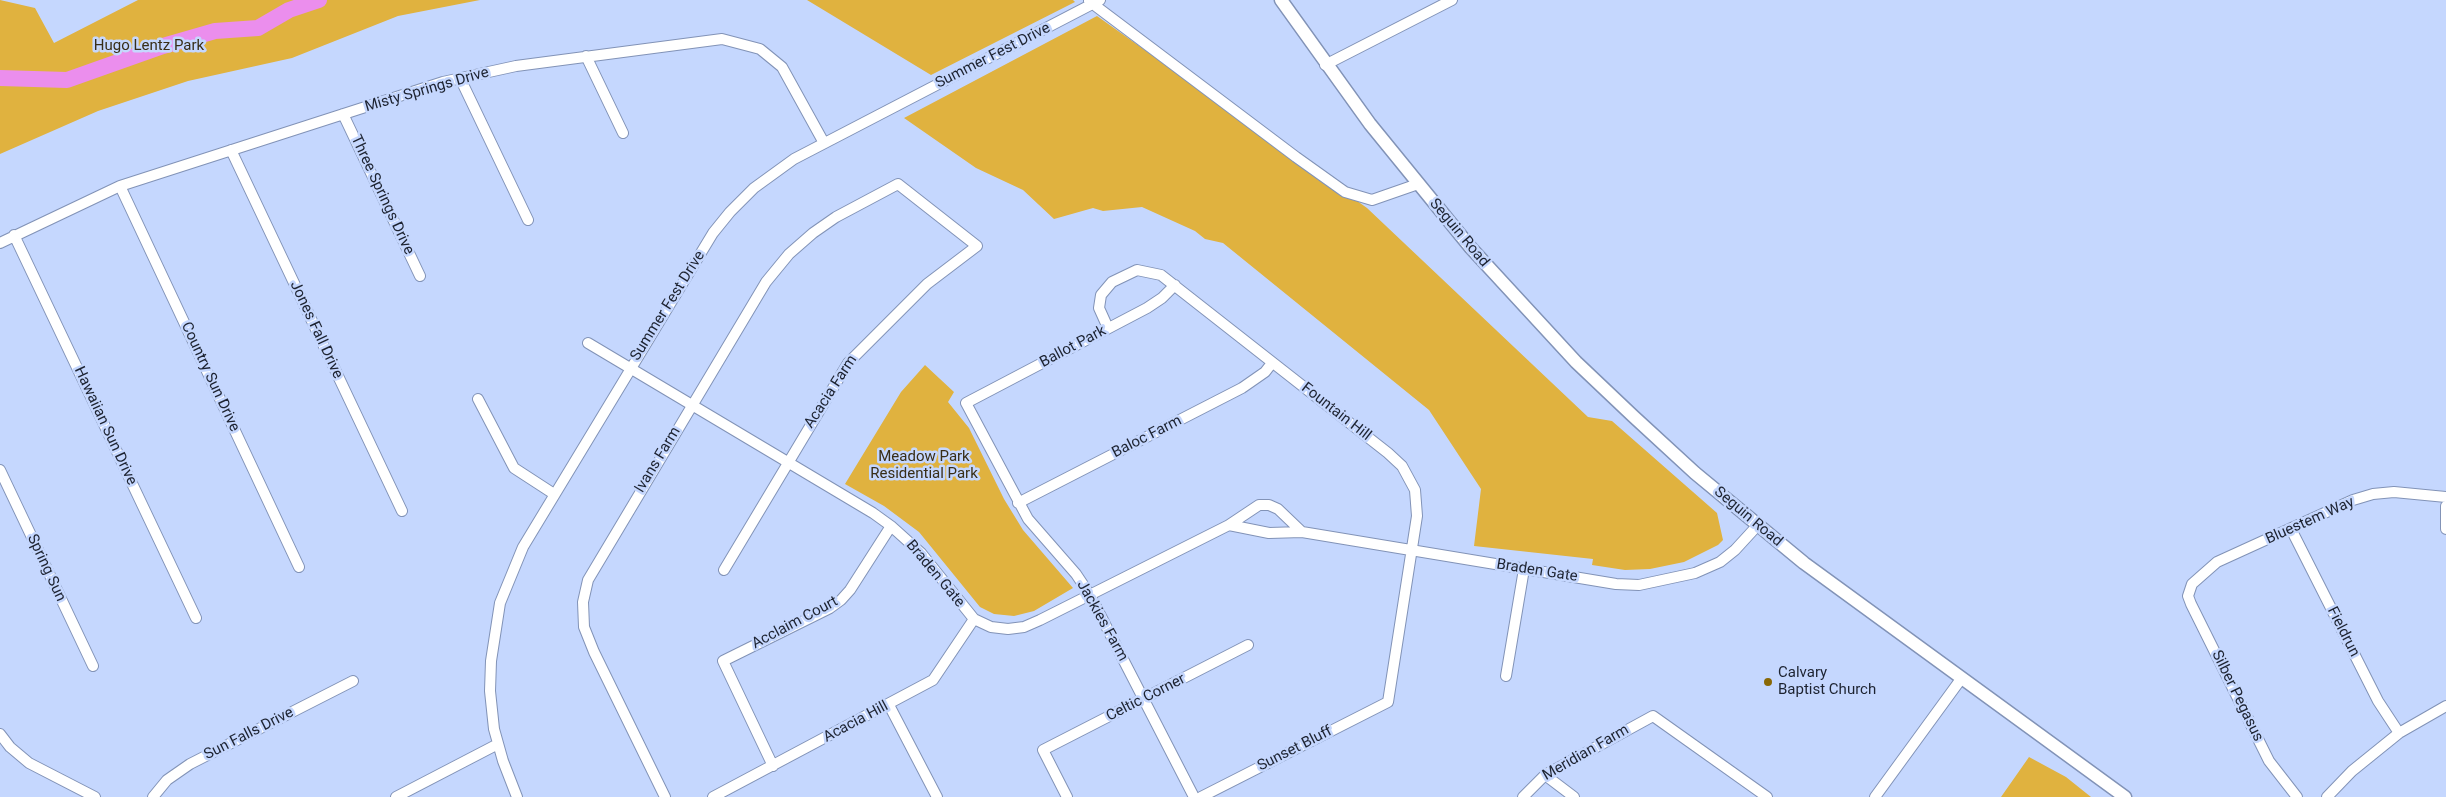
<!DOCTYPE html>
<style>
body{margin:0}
canvas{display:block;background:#c5d7fe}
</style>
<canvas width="2446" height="797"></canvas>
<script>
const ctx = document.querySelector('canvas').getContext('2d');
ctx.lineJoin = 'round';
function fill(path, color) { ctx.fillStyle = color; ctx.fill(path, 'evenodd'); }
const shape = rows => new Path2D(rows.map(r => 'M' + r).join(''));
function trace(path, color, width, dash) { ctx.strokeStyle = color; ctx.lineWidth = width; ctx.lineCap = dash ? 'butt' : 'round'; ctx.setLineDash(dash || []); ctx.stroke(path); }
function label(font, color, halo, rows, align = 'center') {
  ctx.font = font + ' Roboto,sans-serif'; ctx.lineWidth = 5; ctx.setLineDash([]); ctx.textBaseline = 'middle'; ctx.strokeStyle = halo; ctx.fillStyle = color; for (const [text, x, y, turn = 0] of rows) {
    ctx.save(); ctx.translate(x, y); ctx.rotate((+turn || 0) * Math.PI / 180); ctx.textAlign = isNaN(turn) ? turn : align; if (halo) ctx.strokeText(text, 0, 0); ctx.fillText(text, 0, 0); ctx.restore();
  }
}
fill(shape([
 [0,0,35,8,54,43,138,0,480,0,398,16,292,58,188,81,98,111,0,154],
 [807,0,1073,0,1075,2,931,75],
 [1097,16,1367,208,1588,417,1612,421,1717,513,1723,540,1718,545,1684,562,1650,569,1625,570,1592,565,1593,559,1474,546,1481,489,1429,410,1223,243,1205,239,1195,231,1142,207,1103,211,1093,208,1054,219,1023,190,976,168,904,118],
 [925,365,954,392,948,402,969,428,1004,499,1023,530,1073,588,1034,611,1014,616,994,614,980,607,919,532,884,506,845,484,901,392],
 [2029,757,2066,777,2091,797,2001,797]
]), '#e0b23f');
trace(shape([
 [0,78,67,80,163,46,215,31,258,28,289,10,319,0]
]), '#eb8eed', 16);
const minor = shape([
 [1089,1,1296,157,1345,192,1372,200,1418,184],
 [586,56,623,133],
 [1325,65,1452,0],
 [460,78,528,220],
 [343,114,420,276],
 [231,150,402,511],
 [120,186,299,567],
 [14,235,196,618],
 [0,243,120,186,443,82,516,66,722,39,760,49,782,67,824,143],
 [1175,285,1162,298,1147,308,966,403,1028,519,1076,574,1090,595,1194,797],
 [1108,328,1099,308,1101,295,1112,282,1137,270,1161,275,1388,453,1402,466,1415,490,1417,516,1388,702,1201,797],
 [588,343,873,513,891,526,921,553,974,619,991,627,1008,629,1024,627,1040,620,1229,525,1259,505,1269,505,1278,509,1302,532],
 [478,399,514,468,554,494],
 [0,470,93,666],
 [1018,503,1242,388,1265,372,1272,363],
 [2446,506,2446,529],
 [1229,525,1269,533,1302,532,1616,584,1639,585,1695,573,1720,562,1735,550,1757,526],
 [2291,529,2378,701,2399,733],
 [1506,676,1524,569],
 [889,705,937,797],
 [0,734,10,747,29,763,95,797],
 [773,766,723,661,830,608,841,600,850,590,891,526],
 [1545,775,1574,797],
 [153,797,167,780,190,764,353,681],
 [396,797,498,744],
 [517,797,503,761,494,729,490,691,491,661,500,603,523,547,713,233,730,212,754,188,794,159,1100,0],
 [665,797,594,652,584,627,583,602,588,580,766,282,789,254,813,233,836,217,898,184,977,246,927,284,848,363,724,570],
 [713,797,933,680,974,619],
 [1067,797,1043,750,1248,645],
 [1523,797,1545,775,1653,716,1767,797],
 [1875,797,1961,679],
 [2297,797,2269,761,2191,604,2188,596,2192,584,2217,562,2353,500,2373,494,2394,492,2446,497],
 [2327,797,2352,771,2399,733,2446,706]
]);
const major = shape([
 [1281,0,1370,124,1471,248,1576,362,1633,416,1695,473,1804,563,2125,797]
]);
trace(minor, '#8293b7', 12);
trace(major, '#8293b7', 15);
trace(minor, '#fff', 10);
trace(major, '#fff', 12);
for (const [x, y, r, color] of [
 [1768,682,5,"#896806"]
]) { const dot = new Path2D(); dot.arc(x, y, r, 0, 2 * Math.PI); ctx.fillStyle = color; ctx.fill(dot); trace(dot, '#c5d7fe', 2); }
label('15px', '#382e17', '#c5d7fe', [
 ["Hugo Lentz Park",149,46],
 ["Meadow Park",924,457],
 ["Residential Park",924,474]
]);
label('15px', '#1d2331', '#c5d7fe', [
 ["Summer Fest Drive",993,56,-27],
 ["Misty Springs Drive",427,90,-16],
 ["Three Springs Drive",382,195,65],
 ["Seguin Road",1459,233,50],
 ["Summer Fest Drive",668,306,-58],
 ["Jones Fall Drive",316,330,65],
 ["Ballot Park",1073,347,-28],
 ["Country Sun Drive",210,377,65],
 ["Acacia Farm",831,392,-57],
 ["Fountain Hill",1336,412,38],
 ["Hawaiian Sun Drive",105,426,65],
 ["Baloc Farm",1147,437,-27],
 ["Ivans Farm",658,460,-59],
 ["Seguin Road",1748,517,40],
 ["Bluestem Way",2310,521,-24],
 ["Spring Sun",46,568,65],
 ["Braden Gate",1537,571,9],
 ["Braden Gate",935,574,50],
 ["Jackies Farm",1102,621,61],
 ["Acclaim Court",795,623,-28],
 ["Fieldrun",2343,632,63],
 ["Silber Pegasus",2237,696,64],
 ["Celtic Corner",1146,698,-27],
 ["Acacia Hill",856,722,-28],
 ["Sun Falls Drive",249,734,-27],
 ["Sunset Bluff",1295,749,-27],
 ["Meridian Farm",1586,753,-30]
]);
label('15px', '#1d2331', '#c5d7fe', [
 ["Calvary",1778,673],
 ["Baptist Church",1778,690]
], 'left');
</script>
